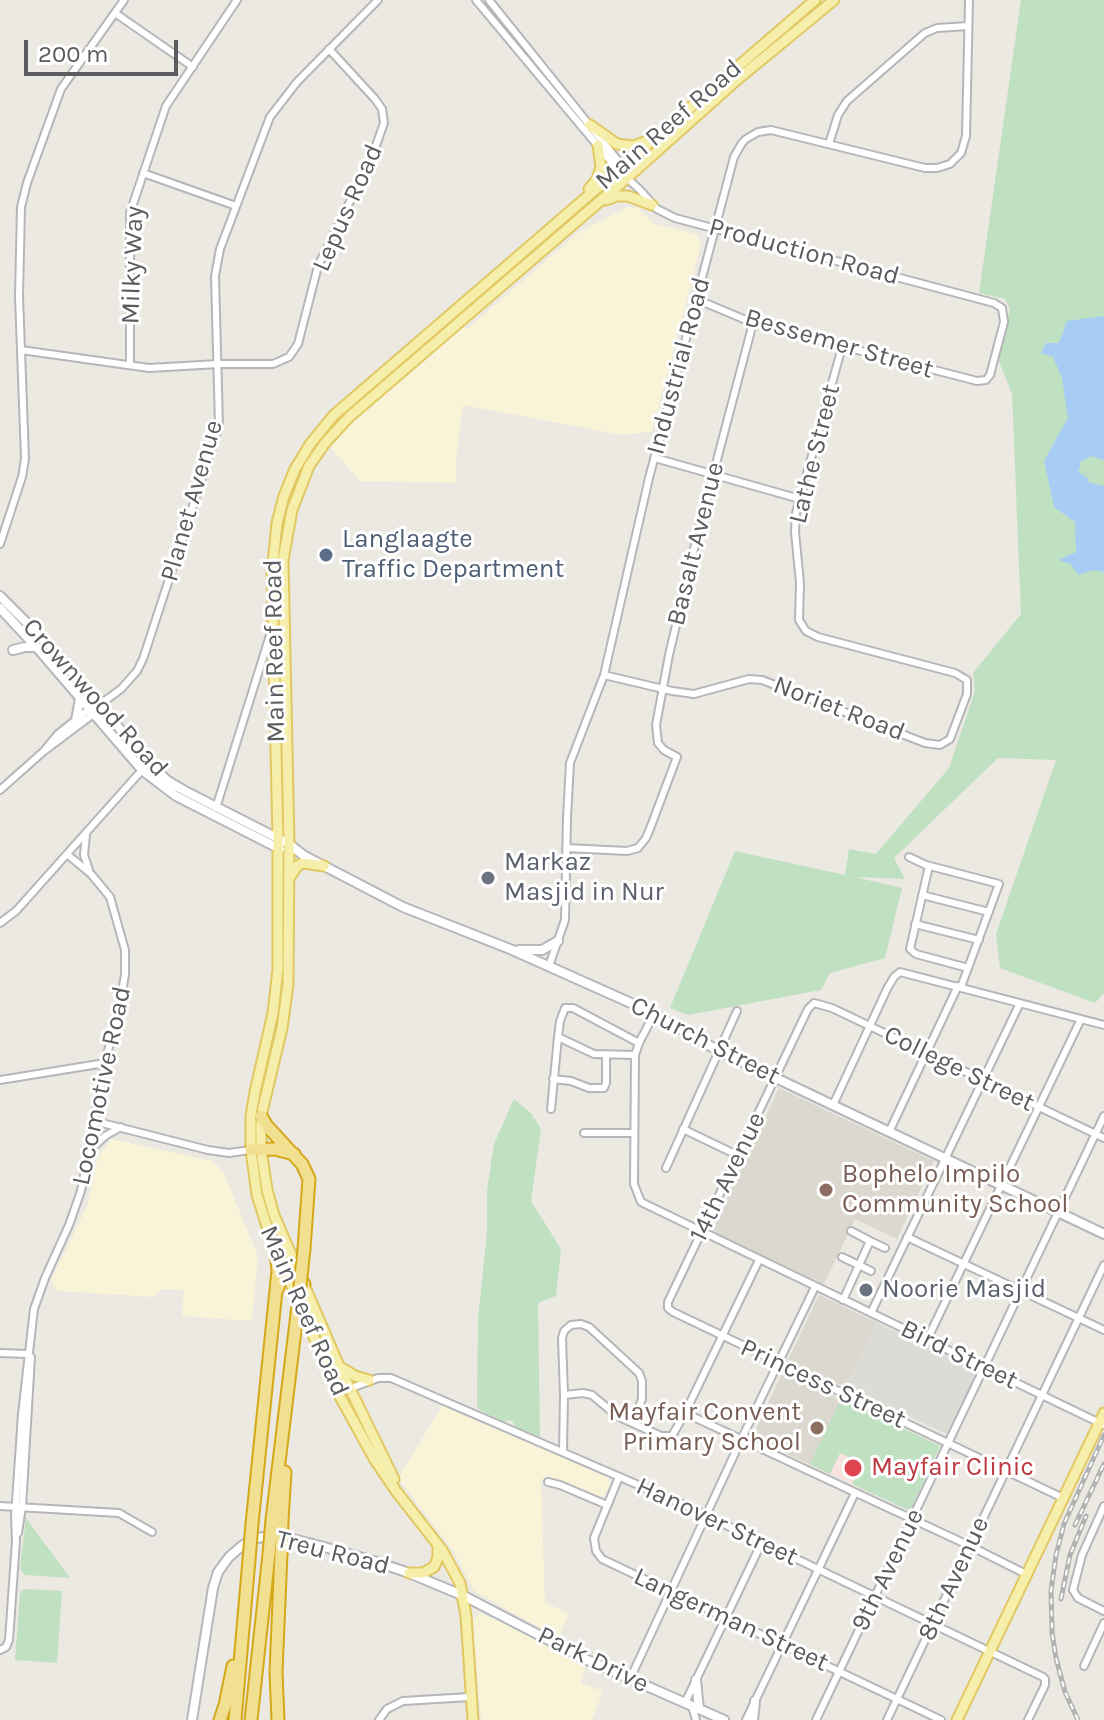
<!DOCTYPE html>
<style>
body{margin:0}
#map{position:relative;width:1104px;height:1720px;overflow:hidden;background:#ebe9e1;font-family:Karla,sans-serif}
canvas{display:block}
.scale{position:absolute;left:24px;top:40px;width:154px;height:36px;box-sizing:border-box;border:4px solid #5a5c60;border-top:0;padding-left:10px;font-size:24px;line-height:28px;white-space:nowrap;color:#5a5c60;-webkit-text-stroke:6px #fff;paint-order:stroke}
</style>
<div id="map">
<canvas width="1104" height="1720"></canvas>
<div class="scale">200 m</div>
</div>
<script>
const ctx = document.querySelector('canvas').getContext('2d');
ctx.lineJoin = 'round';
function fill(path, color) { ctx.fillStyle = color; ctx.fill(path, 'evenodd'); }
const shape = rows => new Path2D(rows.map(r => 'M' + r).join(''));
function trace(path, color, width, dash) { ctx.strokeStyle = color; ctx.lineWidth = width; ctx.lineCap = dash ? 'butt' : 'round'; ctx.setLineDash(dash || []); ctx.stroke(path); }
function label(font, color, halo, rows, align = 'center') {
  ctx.font = font + ' Karla,sans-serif'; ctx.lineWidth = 6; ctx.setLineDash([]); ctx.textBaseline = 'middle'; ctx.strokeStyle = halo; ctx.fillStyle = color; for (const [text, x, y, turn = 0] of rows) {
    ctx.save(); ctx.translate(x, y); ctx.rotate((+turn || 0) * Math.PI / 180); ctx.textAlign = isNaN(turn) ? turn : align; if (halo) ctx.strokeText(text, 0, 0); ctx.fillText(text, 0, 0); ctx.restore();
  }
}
fill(shape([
 [628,207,639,208,652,223,696,234,701,244,679,331,676,331,677,337,652,431,622,435,463,405,456,458,456,483,360,481,330,447,345,429,463,326,467,329,580,231],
 [111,1139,212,1161,223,1171,258,1256,252,1321,182,1316,184,1290,161,1289,154,1297,56,1291,51,1280,88,1204,98,1157],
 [442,1406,609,1478,610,1484,603,1497,556,1480,549,1476,545,1476,541,1481,545,1603,569,1613,558,1638,474,1591,453,1550,398,1478],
 [480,1613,528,1634,558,1652,586,1665,581,1683,603,1691,592,1720,481,1720,473,1619]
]), '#f9f4d7');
fill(shape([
 [876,1322,979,1371,949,1435,845,1387]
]), '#dcdbd5');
fill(shape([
 [779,1088,934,1161,897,1239,855,1219,824,1284,712,1231],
 [819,1295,876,1322,845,1387,788,1360],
 [783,1372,883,1419,863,1463,840,1453,830,1474,752,1437]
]), '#dad8cf');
fill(shape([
 [840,1452,863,1463,852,1484,830,1474]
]), '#f7e2dd');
fill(shape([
 [1021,0,1104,0,1104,993,1095,1003,1000,968,996,934,1056,760,998,758,894,858,905,879,855,877,902,888,885,958,830,973,821,990,688,1015,670,1008,735,851,845,875,849,849,876,854,949,768,975,691,973,673,1021,614,1012,394,999,361,1010,309,1005,299,979,293],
 [514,1099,533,1115,532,1118,535,1119,541,1129,531,1201,561,1249,556,1296,538,1303,540,1437,514,1426,513,1421,509,1420,504,1422,478,1409,477,1405,478,1319,487,1232,487,1190,494,1144],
 [841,1399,940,1446,910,1511,852,1484,862,1463,840,1453,830,1474,810,1464],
 [26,1518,70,1578,25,1575,22,1572,20,1568],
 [24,1589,62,1591,57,1663,15,1660,20,1593]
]), '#c0e0c2');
fill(shape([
 [1104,316,1104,460,1091,456,1080,462,1080,468,1078,469,1080,474,1084,474,1085,478,1089,477,1088,481,1091,483,1104,486,1104,572,1094,570,1078,575,1071,564,1058,560,1076,552,1075,522,1054,507,1044,461,1068,418,1062,378,1053,357,1041,353,1046,343,1059,343,1067,321]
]), '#a7cdf5');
const street = shape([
 [476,0,618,170,639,189,657,209,675,218,994,303,1002,308,1004,322,990,375,986,380,977,381,753,323,696,299],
 [489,0,623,167],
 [115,13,193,67],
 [829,144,838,115,847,101,918,39,925,33,937,28,968,26],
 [143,173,236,206],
 [21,350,149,368,218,364,273,364,289,357,298,344,318,266,372,157,384,123,382,109,375,99,329,49],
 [130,365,130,213,166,106,237,0],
 [655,458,800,499],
 [0,544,22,477,25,459,19,296,21,207,27,183,61,89,124,0],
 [604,675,672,691,694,694,749,679,762,680,925,743,940,745,950,739,967,694,967,680,955,673,818,637,806,631,799,620,800,583,795,532,796,513,842,347],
 [44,751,58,734,98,702,106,700,121,689,137,671,143,659,219,426,215,276,220,249,270,117,297,82,378,0],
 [0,790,44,751,96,712],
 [216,808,271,632],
 [86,835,84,855,89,870],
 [566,848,627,851,638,848,646,838,651,826,677,757,664,750,658,743,656,725,669,655,697,536,753,323],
 [909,857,926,865,999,884,961,987],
 [929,866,910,949,916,954,968,968],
 [922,895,989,912],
 [0,923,16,911,142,770],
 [915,924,979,940],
 [549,966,565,920,567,817,570,763,604,675,649,478,734,157,742,143,746,139,758,132,771,130,925,168,937,168,950,164,961,153,966,136,969,0],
 [654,1014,639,1043,635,1055,634,1184,641,1202,1104,1425],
 [558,1037,594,1054,635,1055],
 [553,1079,571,1081,589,1088,604,1088,606,1083,606,1056],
 [0,1080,105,1063],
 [833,1105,887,989,894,977,900,972,1104,1025],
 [551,1109,558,1037,560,1021,565,1008,573,1008,639,1043],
 [94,1121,208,1150,229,1153,250,1150],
 [683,1129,739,1156],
 [889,1132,958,986],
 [584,1133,634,1133],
 [89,1151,105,1136,121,1127],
 [666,1168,737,1011],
 [907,1237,1104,1330],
 [870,1241,885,1248],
 [842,1257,871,1271],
 [843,1300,870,1241,851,1231],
 [871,1313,1020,1003],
 [927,1340,1081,1019],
 [0,1353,28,1354],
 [338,1393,378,1378,391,1378,680,1503,1043,1677,1045,1679,1045,1685,1028,1720],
 [564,1395,583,1393,592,1395,617,1416,661,1436,672,1436,685,1413,759,1260],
 [685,1413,970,1546,1026,1574],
 [563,1452,564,1395,562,1338,564,1331,571,1325,581,1324,589,1327,639,1373,642,1381,642,1399,633,1423],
 [619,1477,594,1538,596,1551,602,1559,941,1720],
 [548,1482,560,1485,607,1505],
 [1063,1498,673,1312,668,1308,668,1302,808,1009,814,1003,832,1008,1104,1138],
 [0,1506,119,1513,152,1532],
 [1104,1506,1082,1555,1073,1590,1078,1598,1104,1611],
 [18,1533,22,1507,31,1357],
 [0,1650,6,1647,9,1640,16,1541,15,1516,22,1414,34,1309,45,1278,69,1225,81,1191,105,1063,120,1003,125,975,125,950,110,897,91,874,68,855],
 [1084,1666,1104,1623],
 [630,1679,741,1440,815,1287],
 [685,1703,762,1542],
 [692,1706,696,1720],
 [379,1720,387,1709,403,1701,470,1697],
 [746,1720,855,1493],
 [816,1720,1104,1116],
 [887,1720,1104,1265]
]);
const secondary = shape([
 [0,596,50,646,151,766,168,781,185,791,289,844,303,855,403,907,510,949,651,1012,719,1051,1104,1234],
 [0,608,39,650,142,770,176,796,280,849],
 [13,650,25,647,36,647],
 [76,721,80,698],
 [519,950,542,950,558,941],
 [696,1680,699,1709],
 [192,1720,213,1588,218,1572,229,1557,243,1545,257,1538,270,1536,289,1538,324,1547,374,1561,409,1573,464,1596,583,1658,724,1720],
 [753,1720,755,1701]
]);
const primary = shape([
 [590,125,617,144,633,146,647,141],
 [589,189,597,179,601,167,598,145],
 [606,200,617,196,628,196,652,205],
 [290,877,297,866,303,863,324,866],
 [342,1368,355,1376,369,1380],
 [394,1479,339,1366,274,1215,267,1190,261,1150,261,1116,282,1028,288,984,289,844,283,560,292,510,309,466,325,443,349,417,628,177,738,79,834,0],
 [409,1573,423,1573,434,1567,438,1558,438,1546],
 [473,1720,466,1616,460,1583,442,1550,396,1491,375,1460,338,1393,269,1233,257,1195,251,1150,251,1116,255,1092,273,1013,278,969,278,839,272,573,277,523,284,496,295,469,311,443,333,416,815,0],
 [957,1720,1104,1413]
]);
const highway = shape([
 [261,1116,267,1126,302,1164,309,1179,304,1249],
 [251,1150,275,1149,294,1154],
 [278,1288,280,1281,288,1276,304,1284],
 [272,1520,297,1314],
 [282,1521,285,1472],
 [252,1524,278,1271,276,1250],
 [220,1720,225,1705,233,1666],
 [235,1720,249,1560],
 [251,1720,269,1554],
 [278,1720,276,1672,281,1554]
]);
trace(street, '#b4b6ba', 10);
trace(secondary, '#b5b7bc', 12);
trace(primary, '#e1c863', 13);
trace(highway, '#d4a818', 15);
trace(street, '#fff', 6);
trace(secondary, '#fff', 8);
trace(primary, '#f6efab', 9);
trace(highway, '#f1e092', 11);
const rail = shape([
 [1075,1525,1104,1464],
 [1061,1599,1070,1555,1086,1516],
 [1078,1720,1065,1692,1056,1658,1052,1632,1051,1591,1056,1555,1064,1524,1104,1435]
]);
trace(rail, '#b1b2b2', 5);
trace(rail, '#fff', 2, [6]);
const highwayBridge = shape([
 [297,1314,304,1249],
 [269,1554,272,1520],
 [281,1554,282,1521],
 [249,1560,252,1524]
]);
trace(highwayBridge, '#d4a818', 15, []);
trace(highwayBridge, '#f1e092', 11);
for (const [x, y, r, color] of [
 [326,555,8,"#5c6f8a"],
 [488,878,8,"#6b7280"],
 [826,1190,8,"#8d6e63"],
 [866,1290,8,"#6b7280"],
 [817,1428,8,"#8d6e63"],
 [853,1468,10,"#e0444e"]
]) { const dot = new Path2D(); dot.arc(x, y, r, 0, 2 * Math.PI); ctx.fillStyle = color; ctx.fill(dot); trace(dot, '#fff', 3); }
label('26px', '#5a5c60', '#fff', [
 ["Main Reef Road",669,125,-41],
 ["Lepus Road",348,208,-66],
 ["Production Road",804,252,15],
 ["Milky Way",133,265,-88],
 ["Bessemer Street",839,344,16],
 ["Industrial Road",679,366,-75],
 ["Lathe Street",815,454,-76],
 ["Planet Avenue",192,501,-74],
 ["Basalt Avenue",696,544,-76],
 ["Main Reef Road",275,651,-91],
 ["Crownwood Road",95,698,48],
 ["Noriet Road",839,709,21],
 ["Church Street",705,1041,27],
 ["College Street",959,1069,26],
 ["Locomotive Road",102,1086,-78],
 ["14th Avenue",728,1177,-64],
 ["Main Reef Road",304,1311,66],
 ["Bird Street",959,1355,26],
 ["Princess Street",823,1384,25],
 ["Hanover Street",717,1522,25],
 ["Treu Road",333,1553,14],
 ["9th Avenue",888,1570,-64],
 ["8th Avenue",954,1579,-65],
 ["Langerman Street",731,1620,25],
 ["Park Drive",593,1660,26]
]);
label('26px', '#4e5e75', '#fff', [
 ["Langlaagte",342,540],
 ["Traffic Department",342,570]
], 'left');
label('26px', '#5b616d', '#fff', [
 ["Markaz",504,863],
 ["Masjid in Nur",504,893],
 ["Noorie Masjid",882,1290]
], 'left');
label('26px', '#785e54', '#fff', [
 ["Bophelo Impilo",842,1175],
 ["Community School",842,1205],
 ["Mayfair Convent",801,1413,"right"],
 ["Primary School",801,1443,"right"]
], 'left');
label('26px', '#be3a42', '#fff', [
 ["Mayfair Clinic",871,1468]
], 'left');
</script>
